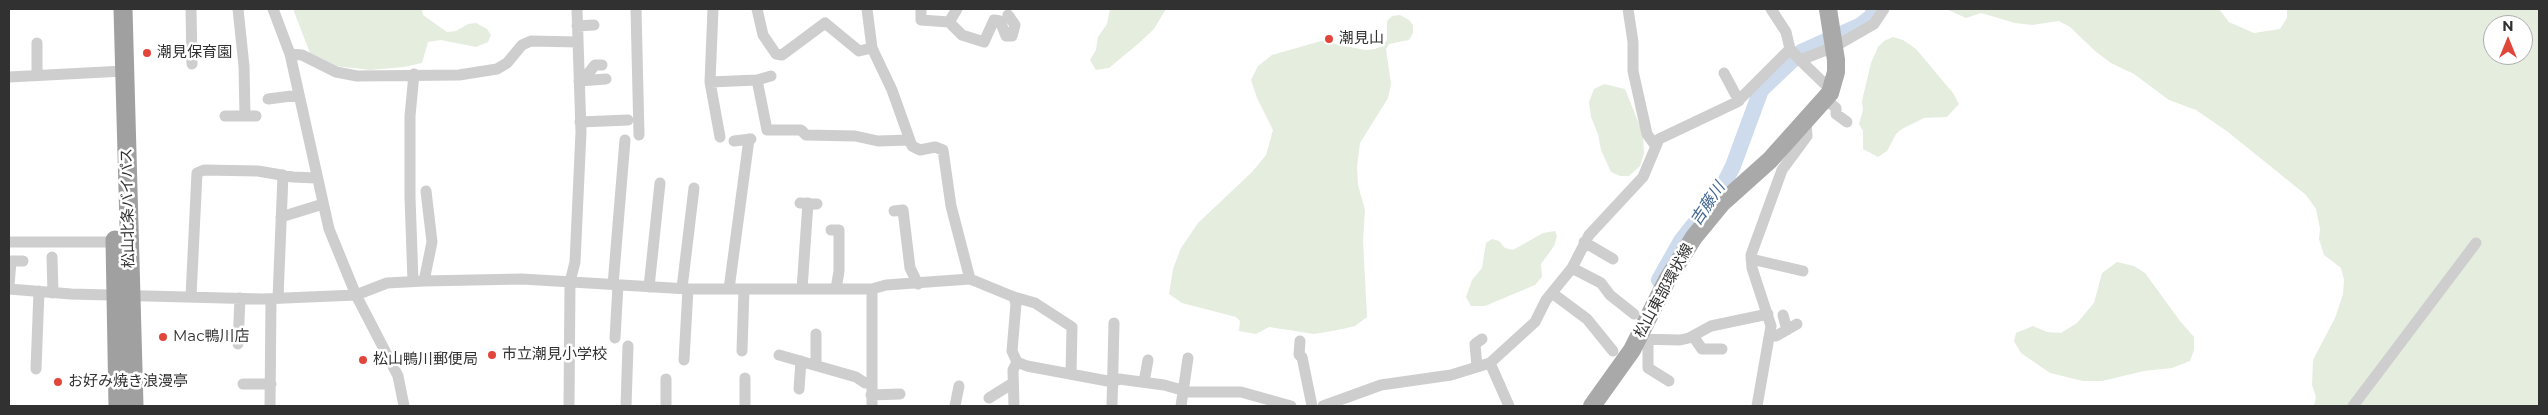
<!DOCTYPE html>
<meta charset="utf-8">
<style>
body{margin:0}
#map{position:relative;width:2548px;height:415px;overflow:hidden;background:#fff;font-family:Montserrat,sans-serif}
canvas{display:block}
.frame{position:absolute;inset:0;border:10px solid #313131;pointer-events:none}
.north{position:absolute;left:2483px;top:15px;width:50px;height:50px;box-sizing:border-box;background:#fff;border:1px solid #adadad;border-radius:50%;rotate:0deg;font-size:14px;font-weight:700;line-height:20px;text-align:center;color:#313131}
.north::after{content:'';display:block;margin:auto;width:18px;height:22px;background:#e1463a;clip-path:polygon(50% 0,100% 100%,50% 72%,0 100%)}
</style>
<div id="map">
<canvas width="2548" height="415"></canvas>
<div class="frame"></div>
<div class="north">N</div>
</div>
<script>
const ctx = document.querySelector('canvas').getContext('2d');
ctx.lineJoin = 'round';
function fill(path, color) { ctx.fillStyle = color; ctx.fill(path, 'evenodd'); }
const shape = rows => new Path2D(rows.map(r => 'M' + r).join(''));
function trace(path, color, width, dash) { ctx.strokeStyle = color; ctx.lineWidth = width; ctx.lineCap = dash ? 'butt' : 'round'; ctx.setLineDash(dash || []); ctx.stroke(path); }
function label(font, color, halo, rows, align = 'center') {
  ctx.font = font + ' Montserrat,"Noto Sans JP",sans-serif'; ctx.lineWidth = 5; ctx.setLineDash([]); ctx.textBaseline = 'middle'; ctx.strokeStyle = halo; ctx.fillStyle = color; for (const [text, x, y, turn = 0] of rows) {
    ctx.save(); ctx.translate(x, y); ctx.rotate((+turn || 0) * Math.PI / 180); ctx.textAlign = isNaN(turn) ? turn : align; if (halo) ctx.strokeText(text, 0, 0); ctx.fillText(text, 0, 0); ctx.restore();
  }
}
fill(shape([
 [293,9,422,9,423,15,447,32,456,31,468,24,476,23,487,29,491,35,488,42,476,47,441,40,428,42,422,63,404,67,370,70,335,66,310,53],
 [1110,9,1166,9,1154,29,1139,43,1109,68,1096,70,1090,60,1096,50,1098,37,1107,24],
 [1946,9,2219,9,2229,22,2254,33,2280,29,2287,18,2287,9,2539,9,2539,406,2314,406,2316,397,2312,385,2313,360,2335,318,2343,294,2344,280,2341,268,2324,255,2319,239,2320,229,2316,209,2306,195,2228,132,2196,110,2169,100,2134,74,2111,63,2095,51,2070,27,2059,21,2032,25,2015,23,1981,13,1966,18],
 [2493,25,2523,25,2523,55,2493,55],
 [1400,15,1409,20,1413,25,1413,33,1409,40,1389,44,1386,49,1391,84,1388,98,1360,143,1357,167,1358,185,1365,210,1363,240,1367,317,1355,326,1338,330,1314,334,1269,327,1256,334,1239,331,1240,321,1236,317,1182,303,1169,294,1173,269,1181,248,1198,223,1252,172,1266,155,1273,130,1257,98,1251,80,1258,66,1272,55,1321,41,1365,50,1375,49,1382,46,1387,40,1387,21,1392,16],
 [1893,37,1903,40,1916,49,1953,93,1959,104,1947,117,1924,118,1902,129,1896,134,1887,151,1878,157,1863,149,1863,131,1859,124,1863,110,1862,101,1871,63,1878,47,1884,41],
 [1604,84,1625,89,1643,134,1644,153,1640,166,1629,176,1620,176,1611,172,1601,150,1598,134,1591,117,1589,102,1594,89],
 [1555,231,1557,236,1554,246,1541,264,1542,277,1535,285,1485,306,1471,306,1466,297,1472,280,1482,268,1486,243,1492,239,1499,241,1505,248,1513,250,1543,233],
 [2117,262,2134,266,2145,273,2180,321,2194,337,2194,350,2190,361,2172,368,2144,371,2102,381,2083,381,2050,373,2021,353,2014,341,2016,333,2033,326,2047,332,2061,333,2077,323,2094,303,2102,273]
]), '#e5eddf');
trace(shape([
 [1659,280,1681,241,1721,190,1733,166,1761,90,1801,52,1861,25,1872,16,1874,9]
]), '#cddbec', 16);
trace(shape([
 [191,9,192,64],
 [238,9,244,66,245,116],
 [273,9,290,54,329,229,356,295,398,376,404,406],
 [636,9,639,135],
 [713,9,710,82,757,80,767,130,801,130,806,135,855,136,878,141,909,140],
 [757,9,763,35,776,54,782,55,825,23,859,51,872,48],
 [867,9,872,48,892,90,912,146,920,150,935,147,943,150,951,206,970,279],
 [921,9,921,20,949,22,962,35,984,42,994,20,1000,21,1006,36,1012,36,1015,25,1008,15],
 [1628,9,1633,42,1633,71,1647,134,1655,145],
 [1771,9,1786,32,1790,49],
 [949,22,957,9],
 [577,26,594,25],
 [37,43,37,75],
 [290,54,302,55,336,72,357,76,459,75,497,69,507,63,522,45,531,41,578,42],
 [1800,60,1831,90],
 [1724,73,1739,101],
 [580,75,587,75,595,65,602,65],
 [9,77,124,71],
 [757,80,771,76],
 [579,81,606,79],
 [710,82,720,137],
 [268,99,299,95],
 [1825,99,1836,108,1836,114,1847,122],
 [225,116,256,116],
 [580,122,628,120],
 [734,141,751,139],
 [800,203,817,204],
 [894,211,903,210,910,268,918,284],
 [281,217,323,204],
 [831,230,839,230,839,271,836,289],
 [9,242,115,242],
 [1584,242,1613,259],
 [52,257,53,293],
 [1751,259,1803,271],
 [1572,268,1601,283,1610,295,1634,314],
 [413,281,410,197,410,116,414,74],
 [424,281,432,242,426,191],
 [613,285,625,140],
 [9,286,11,261,23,261],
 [649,287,660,183],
 [682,288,694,188],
 [9,289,71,294,262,299,356,295,387,283,424,281,522,279,688,289,872,289,886,285,970,279,1014,297,1016,304,1012,351,1017,362,1027,366,1113,382,1119,379,1164,385,1189,392,1241,392,1291,406],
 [729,289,749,139],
 [802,289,808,203],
 [1552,293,1587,319,1613,351],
 [191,296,197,173,204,170,258,171,293,177,316,178],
 [1014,297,1035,303,1072,327,1071,374],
 [278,298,283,175],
 [1783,315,1787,330],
 [816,334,816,365],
 [1693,336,1702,349,1722,349],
 [1771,336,1776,336,1797,324],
 [615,338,618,285],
 [1638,339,1680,340,1689,338,1711,326,1768,314],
 [1648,339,1648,368,1669,381],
 [1300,341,1299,355,1302,357,1312,406],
 [238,344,240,298],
 [742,351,744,289],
 [779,355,856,377,865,383,871,383],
 [684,360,688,289],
 [1490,363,1509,406],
 [1477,367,1475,344,1482,339],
 [36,369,39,291],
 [1144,382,1148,360],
 [243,384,271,384],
 [799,389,801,361],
 [871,395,900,394],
 [989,398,1013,383],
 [270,406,271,299],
 [569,406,570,282,575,262,581,132,577,9],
 [626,406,628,346],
 [666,406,666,379],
 [745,406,745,378],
 [872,406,872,289],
 [955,406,959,386],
 [1014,406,1013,370,1017,362],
 [1112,406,1114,323],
 [1181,406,1188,358],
 [1323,406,1381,385,1451,375,1490,363,1535,322,1546,300,1572,268,1589,235,1643,177,1659,139,1737,102,1790,49,1800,60,1834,47,1874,24,1884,9],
 [1757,406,1771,326,1752,268,1751,255,1782,170,1807,136,1806,120],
 [2353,406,2476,243]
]), '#cecece', 11);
trace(shape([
 [1592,406,1632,350,1667,280,1694,237,1722,203,1770,160,1830,93,1836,72,1836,60,1828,9]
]), '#a9a9a9', 18);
trace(shape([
 [123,9,134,406],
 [115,240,118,406]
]), '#a0a0a0', 19);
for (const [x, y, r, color] of [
 [1329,39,5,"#e1463a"],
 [147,53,5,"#e1463a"],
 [163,337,5,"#e1463a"],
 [492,355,5,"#e1463a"],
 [363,360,5,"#e1463a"],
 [58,382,5,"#e1463a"]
]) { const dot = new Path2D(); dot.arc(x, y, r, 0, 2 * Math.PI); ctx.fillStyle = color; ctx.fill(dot); trace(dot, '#fff', 2); }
label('15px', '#313131', '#fff', [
 ["潮見山",1339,39],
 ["潮見保育園",157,53],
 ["Mac鴨川店",173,337],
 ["市立潮見小学校",502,355],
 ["松山鴨川郵便局",373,360],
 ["お好み焼き浪漫亭",68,382]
], 'left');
label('15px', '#313131', '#fff', [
 ["松山北条バイパス",128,208,-91],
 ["松山東部環状線",1664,291,-61]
]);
label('italic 16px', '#406692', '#fff', [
 ["吉藤川",1708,204,-56]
]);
</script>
